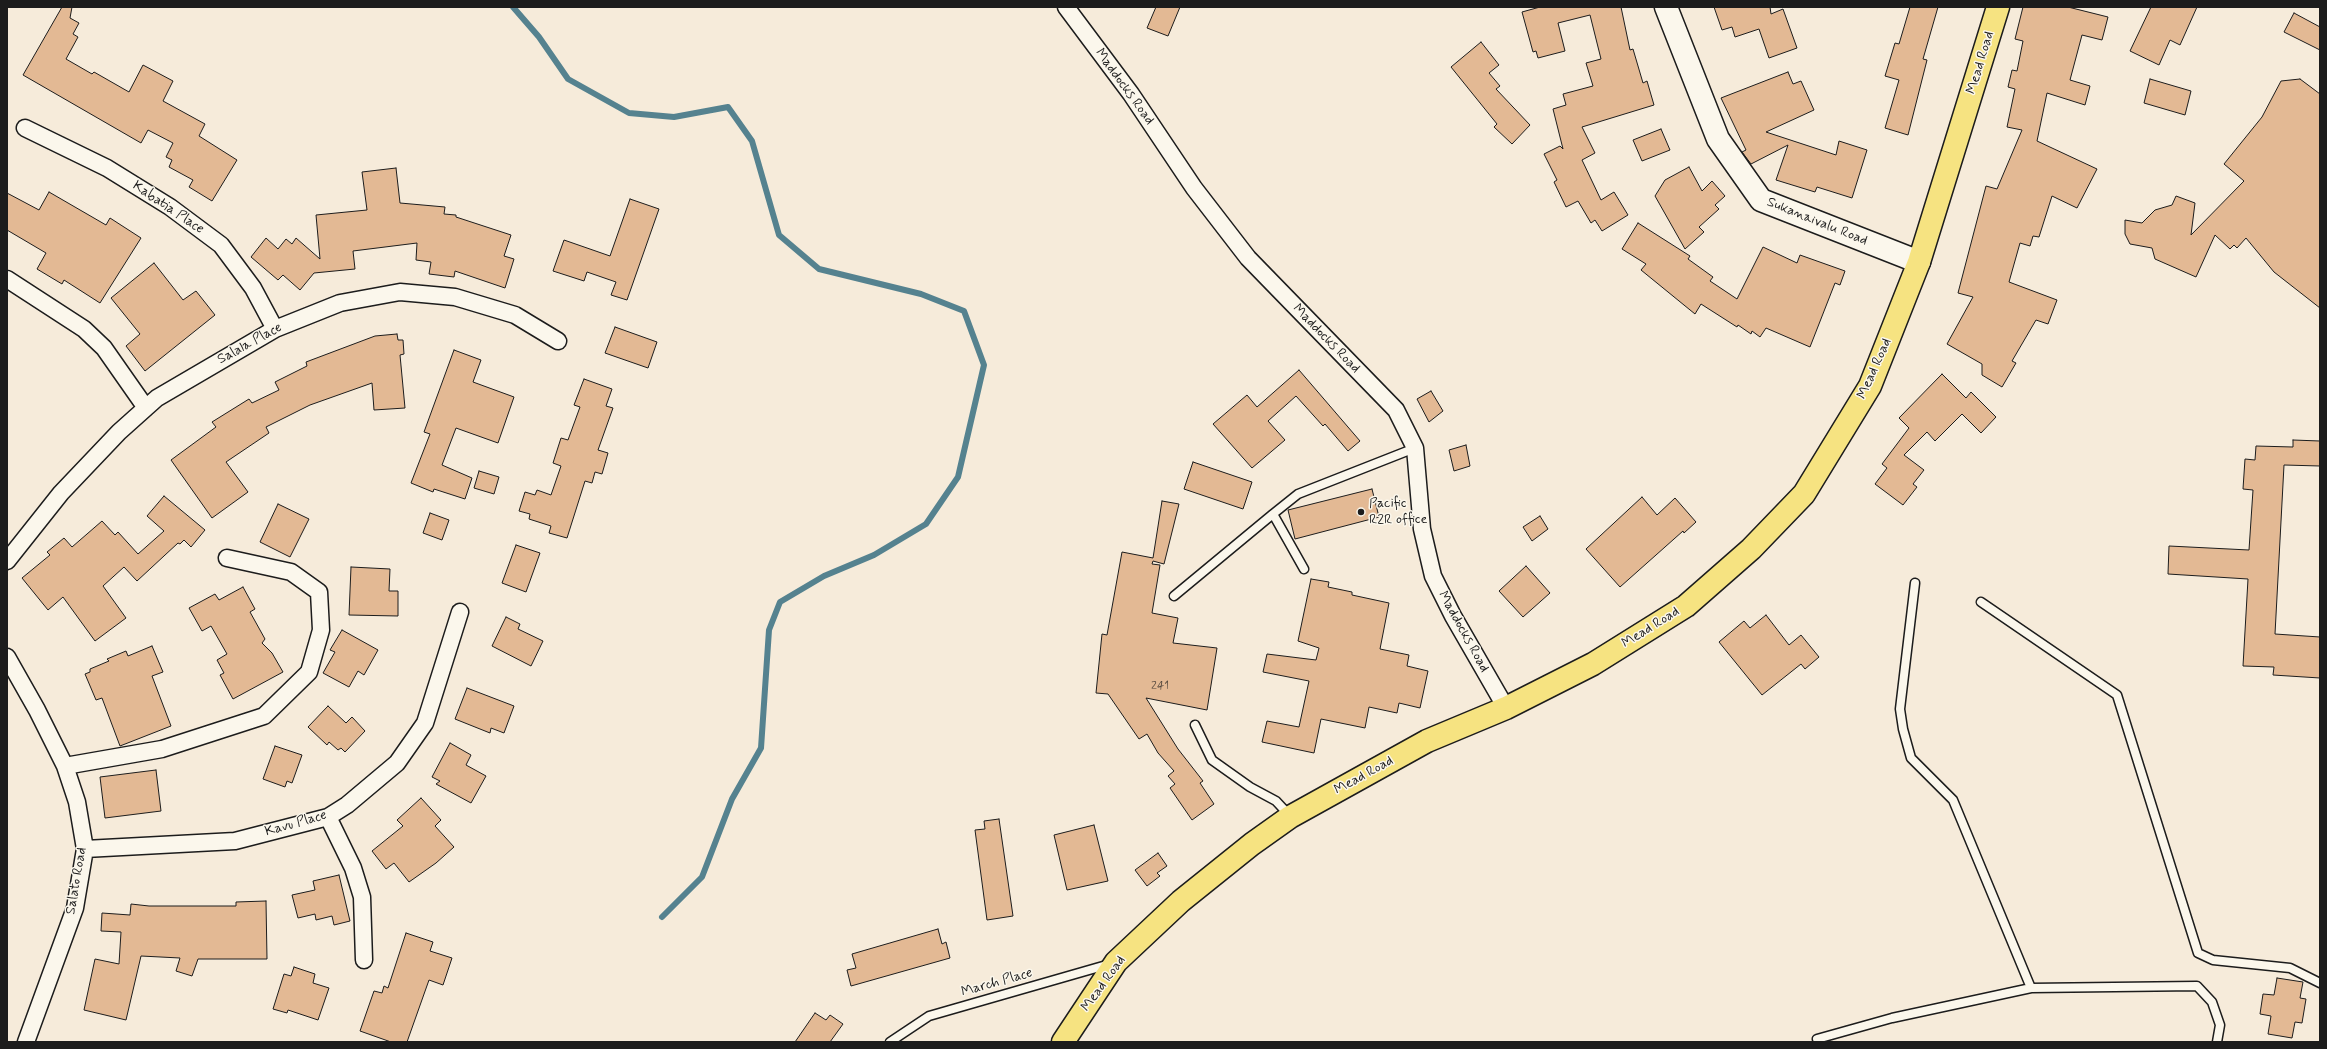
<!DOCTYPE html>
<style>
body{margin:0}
#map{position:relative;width:2327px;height:1049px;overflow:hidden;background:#f6ebda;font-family:Mynerve,sans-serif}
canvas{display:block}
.frame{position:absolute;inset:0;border:8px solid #1c1c1c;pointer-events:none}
</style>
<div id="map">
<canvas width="2327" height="1049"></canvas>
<div class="frame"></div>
</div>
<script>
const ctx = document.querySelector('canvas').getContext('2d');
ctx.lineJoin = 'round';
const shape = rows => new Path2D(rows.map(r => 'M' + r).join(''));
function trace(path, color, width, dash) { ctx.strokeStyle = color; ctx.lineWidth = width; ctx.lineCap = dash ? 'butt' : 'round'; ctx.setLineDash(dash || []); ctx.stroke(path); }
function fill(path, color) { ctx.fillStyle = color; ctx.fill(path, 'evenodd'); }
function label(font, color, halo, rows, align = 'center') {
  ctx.font = font + ' Mynerve,sans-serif'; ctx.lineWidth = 3; ctx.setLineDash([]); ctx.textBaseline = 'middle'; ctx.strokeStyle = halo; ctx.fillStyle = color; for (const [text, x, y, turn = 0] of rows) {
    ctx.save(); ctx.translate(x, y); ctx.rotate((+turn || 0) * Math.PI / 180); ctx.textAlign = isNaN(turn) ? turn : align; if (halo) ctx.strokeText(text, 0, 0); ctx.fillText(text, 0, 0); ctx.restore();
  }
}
trace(shape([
 [513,7,539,37,568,79,629,113,674,117,728,107,752,141,779,235,819,269,921,294,964,311,984,365,958,477,926,524,874,555,824,576,780,602,769,630,761,748,732,799,702,877,662,917]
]), '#55828f', 6);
const building = shape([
 [62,7,72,7,70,18,79,23,73,34,78,37,66,59,92,74,94,72,129,92,143,65,173,81,163,101,205,124,199,136,237,160,212,201,189,187,193,180,169,167,172,160,166,157,173,143,148,130,141,143,23,75,62,7],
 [1156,7,1180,7,1168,36,1147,28,1156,7],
 [1540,7,1621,7,1630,50,1633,49,1643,83,1647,81,1654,105,1582,127,1595,153,1582,160,1601,200,1614,192,1628,215,1602,231,1595,220,1591,223,1578,201,1566,207,1554,182,1557,180,1544,154,1560,146,1563,149,1553,109,1566,105,1563,94,1593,86,1586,63,1601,59,1590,15,1558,23,1565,51,1538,58,1536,51,1533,52,1522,12,1540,7],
 [1714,7,1770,7,1771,14,1783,9,1797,48,1769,58,1759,29,1735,37,1732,27,1722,30,1714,7],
 [1910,7,1938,7,1923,59,1927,60,1908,135,1885,128,1899,80,1885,76,1895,43,1899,44,1910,7],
 [2023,7,2068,7,2108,17,2102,40,2082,35,2070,80,2090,86,2085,105,2047,93,2037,141,2097,169,2077,208,2052,196,2039,237,2033,236,2030,246,2020,243,2009,282,2057,300,2048,324,2036,320,2012,361,2016,363,2002,387,1982,375,1982,364,1947,344,1973,297,1958,293,1986,186,1997,189,2022,130,2007,127,2015,89,2008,87,2012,70,2017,71,2023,41,2015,39,2023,7],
 [2151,7,2197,7,2180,45,2170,40,2159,65,2130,51,2151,7],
 [2294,13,2320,27,2320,50,2284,32,2294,13],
 [1481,42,1499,65,1489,73,1500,86,1496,89,1530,125,1512,144,1494,127,1497,124,1451,67,1481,42],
 [1788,72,1793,84,1801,81,1814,110,1766,132,1836,155,1839,141,1867,150,1852,198,1817,187,1815,192,1776,180,1788,145,1751,164,1742,152,1746,150,1721,98,1788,72],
 [2150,79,2191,91,2185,115,2144,103,2150,79],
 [2300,79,2320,94,2320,308,2274,272,2246,238,2237,248,2234,245,2230,249,2215,235,2196,277,2155,259,2152,248,2130,244,2125,234,2125,220,2142,223,2155,210,2172,205,2176,196,2195,203,2191,235,2244,181,2224,164,2262,117,2281,81,2300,79],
 [1661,129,1670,150,1642,161,1633,140,1661,129],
 [1689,167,1702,191,1712,181,1725,196,1715,205,1719,209,1699,227,1704,232,1685,249,1655,196,1665,180,1689,167],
 [396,168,400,203,445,207,444,214,456,215,456,217,511,235,504,256,514,259,505,288,455,271,454,277,429,274,431,262,416,260,417,243,353,251,355,269,314,273,300,290,283,275,278,280,251,257,266,238,278,249,286,239,292,244,296,238,320,259,316,215,367,210,362,172,396,168],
 [49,192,106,225,110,218,141,238,100,303,64,280,62,284,37,269,46,253,7,230,7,193,39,210,49,192],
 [630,199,659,209,627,300,611,295,616,282,587,272,584,281,553,271,564,240,610,256,630,199],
 [1638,223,1690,256,1688,259,1713,277,1710,281,1737,299,1763,247,1797,263,1800,255,1845,271,1840,285,1835,283,1810,347,1766,328,1760,337,1752,331,1751,334,1738,325,1737,327,1701,304,1695,314,1641,270,1646,264,1622,249,1638,223],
 [154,263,183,300,196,291,215,315,145,371,126,346,140,334,111,298,154,263],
 [615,327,657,342,648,368,605,353,615,327],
 [397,334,398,340,403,340,404,354,400,355,405,408,374,410,372,383,310,405,266,427,269,433,226,462,248,492,212,518,171,460,216,427,212,422,249,399,252,403,279,390,275,382,307,366,306,362,375,336,397,334],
 [454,350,481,360,473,382,514,397,498,443,456,428,442,465,472,478,465,499,434,489,433,492,411,483,430,434,424,432,454,350],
 [1299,370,1360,441,1348,451,1325,424,1323,426,1296,396,1268,421,1285,440,1252,468,1213,424,1247,395,1257,407,1299,370],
 [1942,374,1966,398,1971,392,1996,417,1981,433,1962,414,1935,441,1927,432,1904,455,1924,470,1913,484,1917,487,1903,505,1875,484,1887,468,1882,464,1909,428,1899,418,1942,374],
 [584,379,612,389,606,406,613,408,598,450,608,453,602,474,595,472,592,483,585,481,567,538,549,533,551,526,529,519,530,514,519,511,525,492,535,495,537,490,551,495,561,466,553,463,561,438,568,440,580,407,574,405,584,379],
 [1431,391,1443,411,1429,422,1417,399,1431,391],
 [2293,440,2320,441,2320,466,2284,465,2275,634,2320,637,2320,678,2273,675,2274,667,2243,666,2248,579,2168,574,2169,546,2249,550,2253,490,2243,489,2245,459,2255,460,2256,446,2293,447,2293,440],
 [1466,445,1470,466,1454,471,1449,450,1466,445],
 [1193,462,1252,482,1243,509,1184,489,1193,462],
 [479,471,499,477,494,494,474,488,479,471],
 [1372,489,1379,517,1295,539,1288,510,1372,489],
 [164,496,205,530,191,547,184,540,180,544,178,543,137,581,124,567,103,586,126,618,95,641,63,597,48,610,22,578,50,555,47,552,64,538,72,547,102,521,115,535,118,532,138,554,164,531,147,516,164,496],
 [1642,497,1657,515,1675,498,1696,522,1684,533,1683,531,1620,587,1586,549,1642,497],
 [1162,501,1179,504,1164,564,1153,561,1152,564,1160,565,1152,613,1178,618,1173,643,1217,648,1207,710,1146,698,1178,749,1203,781,1200,783,1214,804,1192,820,1170,788,1175,784,1168,776,1174,771,1158,753,1147,734,1139,739,1108,694,1096,693,1102,634,1107,635,1122,552,1153,558,1162,501],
 [278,504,309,519,290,557,260,542,278,504],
 [430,513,449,520,442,540,423,533,430,513],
 [1540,516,1548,529,1532,541,1523,527,1540,516],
 [516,545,540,553,526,592,502,583,516,545],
 [1526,566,1550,593,1523,617,1499,591,1526,566],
 [351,567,390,569,389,591,398,591,398,616,349,615,351,567],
 [1311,579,1329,582,1328,587,1352,592,1352,595,1389,603,1380,649,1409,655,1407,666,1428,671,1420,708,1399,703,1397,713,1369,707,1365,728,1321,719,1314,753,1262,742,1267,721,1299,727,1309,681,1263,672,1267,654,1316,660,1319,648,1298,641,1311,579],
 [243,587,255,609,250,612,265,639,262,643,272,653,283,672,233,699,220,675,224,673,217,660,227,654,211,626,202,631,189,608,215,594,219,600,243,587],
 [1766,615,1789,645,1801,635,1819,657,1805,669,1801,664,1762,695,1719,642,1744,621,1750,628,1766,615],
 [506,617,520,624,518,629,543,641,531,666,492,646,506,617],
 [342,630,378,650,364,675,358,671,349,687,323,673,335,652,330,650,342,630],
 [152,646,163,672,152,676,171,726,120,746,102,698,96,700,85,674,90,672,90,669,109,661,107,659,126,651,128,656,152,646],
 [467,688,514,706,504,733,491,728,490,733,455,719,467,688],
 [328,706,346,723,352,717,365,731,345,752,341,748,338,750,329,742,327,745,308,727,328,706],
 [450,743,471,755,466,765,486,776,471,803,436,784,440,781,432,777,450,743],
 [275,746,302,755,292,783,287,781,285,787,263,779,275,746],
 [156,770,161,811,105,818,100,777,156,770],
 [421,798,441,820,435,826,454,847,436,863,409,882,394,863,386,869,372,851,403,826,397,820,421,798],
 [999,819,1013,916,987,920,975,830,985,829,984,821,999,819],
 [1094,825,1108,881,1067,890,1054,835,1094,825],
 [1158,853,1167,866,1157,873,1160,876,1147,886,1135,870,1158,853],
 [339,875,350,921,334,925,332,916,316,920,315,914,298,918,292,895,315,890,313,881,339,875],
 [266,901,267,959,198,959,192,976,176,971,180,958,141,956,126,1020,84,1010,95,959,119,964,121,932,101,931,102,913,130,915,131,904,149,906,236,906,236,902,266,901],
 [938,929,942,944,946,942,950,958,851,986,847,970,856,968,852,954,938,929],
 [406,933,433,942,430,951,452,958,443,985,429,980,407,1042,391,1042,360,1031,374,991,382,993,384,986,388,988,406,933],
 [294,967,315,974,313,983,329,988,318,1020,288,1010,287,1013,273,1009,284,974,291,976,294,967],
 [2277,978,2303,982,2300,998,2306,999,2302,1023,2295,1022,2292,1038,2268,1034,2271,1016,2260,1014,2263,994,2274,995,2277,978],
 [815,1013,826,1020,830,1015,843,1024,830,1042,795,1042,815,1013]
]);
fill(building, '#e3b994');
trace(building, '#1c1c1c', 1);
const lane = shape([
 [1304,569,1273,514,1298,494,1415,448],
 [1915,583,1900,709,1903,729,1911,758,1953,800,2031,988,2197,986,2212,1002,2220,1025,2217,1042],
 [1174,596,1273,514],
 [1981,602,2117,695,2198,953,2213,960,2290,968,2320,983],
 [1195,725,1212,760,1250,787,1276,801,1290,816],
 [1817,1039,1892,1018,2031,988],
 [890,1042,929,1016,1110,964]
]);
const street = shape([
 [1066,7,1131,94,1194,188,1248,258,1396,410,1415,448,1422,529,1433,576,1453,616,1506,708],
 [25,128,107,168,170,207,221,245,253,288,275,329],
 [7,279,84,329,104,348,146,408],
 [7,561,61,493,119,432,157,398,275,329,340,303,400,292,455,297,515,315,558,341],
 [7,657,37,710,65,766,77,802,85,849,75,908,26,1042],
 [65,766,162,749,264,716,309,672,321,630,319,592,291,572,227,558],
 [328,817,353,868,362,897,364,960],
 [85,849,235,841,328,817,347,805,397,763,425,723,460,612]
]);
const secondary = shape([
 [1666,7,1718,139,1761,200,1919,262]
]);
const primary = shape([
 [1063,1042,1116,962,1181,901,1252,844,1290,817,1427,741,1506,708,1593,664,1686,606,1751,549,1804,494,1870,386,1919,262,1998,7]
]);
trace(lane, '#1c1c1c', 11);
trace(street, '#1c1c1c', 19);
trace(secondary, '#1c1c1c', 25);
trace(primary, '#1c1c1c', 25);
trace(lane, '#fbf7ec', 8);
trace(street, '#fbf7ec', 16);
trace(secondary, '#fbf7ec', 22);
trace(primary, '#f6e381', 22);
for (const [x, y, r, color] of [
 [1361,512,4,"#1c1c1c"]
]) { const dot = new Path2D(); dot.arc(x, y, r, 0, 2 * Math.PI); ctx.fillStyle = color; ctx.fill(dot); trace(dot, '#fbf7ec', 1.5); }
label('12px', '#4e433a', null, [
 ["241",1160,686]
]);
label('14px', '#1c1c1c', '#fbf7ec', [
 ["Mead Road",1981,63,-73],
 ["Maddocks Road",1124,87,54],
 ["Kabatia Place",168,208,34],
 ["Sukanaivalu Road",1817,222,22],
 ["Maddocks Road",1326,339,46],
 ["Salala Place",250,344,-29],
 ["Mead Road",1875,369,-66],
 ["Mead Road",1651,628,-32],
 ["Maddocks Road",1463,632,61],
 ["Mead Road",1364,776,-29],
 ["Kavu Place",296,824,-16],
 ["Salato Road",77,881,-80],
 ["March Place",997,983,-16],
 ["Mead Road",1104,984,-54]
]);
label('14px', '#1c1c1c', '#fbf7ec', [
 ["Pacific",1369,504],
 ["R2R office",1369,520]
], 'left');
</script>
